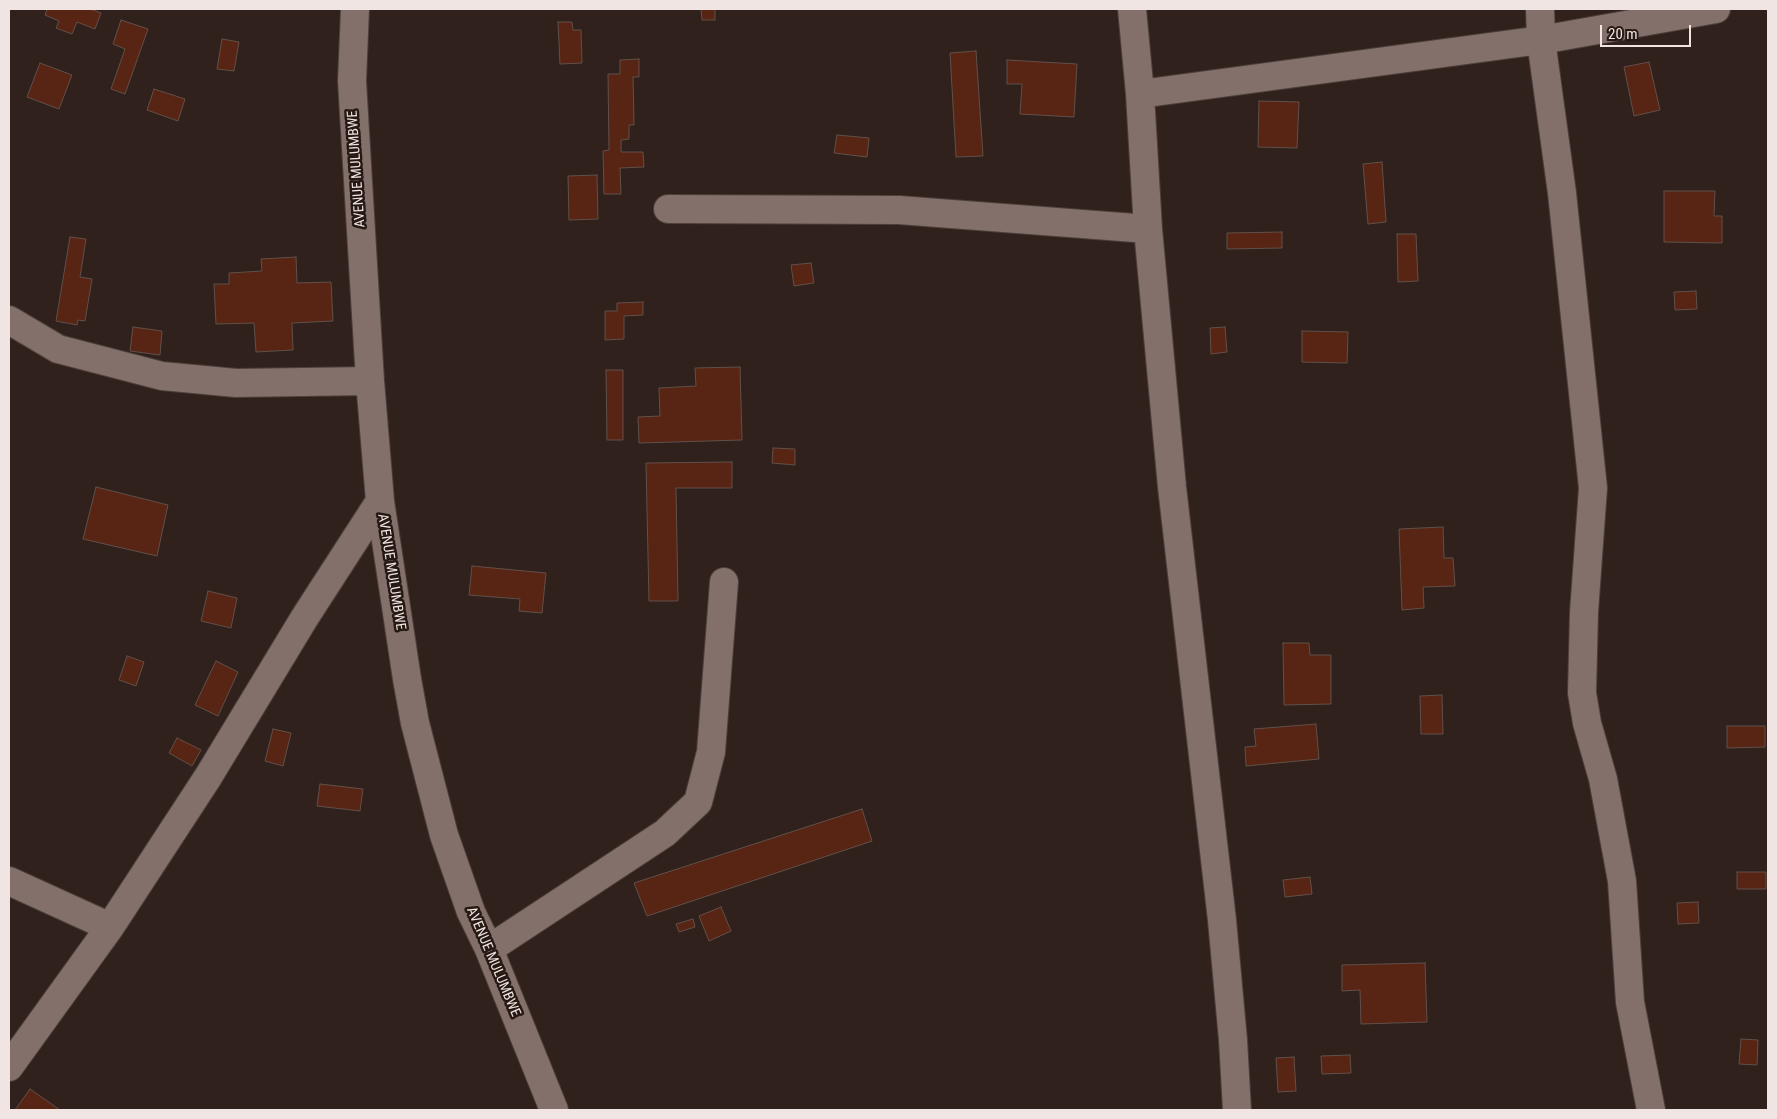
<!DOCTYPE html>
<style>
body{margin:0}
#map{position:relative;width:1777px;height:1119px;overflow:hidden;background:#30211c;font-family:"Roboto Condensed",sans-serif}
canvas{display:block}
.frame{position:absolute;inset:0;border:10px solid #f0e5e2;pointer-events:none}
.scale{position:absolute;left:1600px;top:25px;width:91px;height:22px;box-sizing:border-box;border:2px solid #f0e5e2;border-top:0;padding-left:6px;font-size:15px;line-height:18px;white-space:nowrap;color:#f0e5e2;-webkit-text-stroke:4px #261813;paint-order:stroke}
</style>
<div id="map">
<canvas width="1777" height="1119"></canvas>
<div class="frame"></div>
<div class="scale">20 m</div>
</div>
<script>
const ctx = document.querySelector('canvas').getContext('2d');
ctx.lineJoin = 'round';
function fill(path, color) { ctx.fillStyle = color; ctx.fill(path, 'evenodd'); }
const shape = rows => new Path2D(rows.map(r => 'M' + r).join(''));
function trace(path, color, width, dash) { ctx.strokeStyle = color; ctx.lineWidth = width; ctx.lineCap = dash ? 'butt' : 'round'; ctx.setLineDash(dash || []); ctx.stroke(path); }
function label(font, color, halo, rows, align = 'center') {
  ctx.font = font + ' "Roboto Condensed",sans-serif'; ctx.lineWidth = 5; ctx.setLineDash([]); ctx.textBaseline = 'middle'; ctx.strokeStyle = halo; ctx.fillStyle = color; for (const [text, x, y, turn = 0] of rows) {
    ctx.save(); ctx.translate(x, y); ctx.rotate((+turn || 0) * Math.PI / 180); ctx.textAlign = isNaN(turn) ? turn : align; if (halo) ctx.strokeText(text, 0, 0); ctx.fillText(text, 0, 0); ctx.restore();
  }
}
const building = shape([
 [47,9,90,9,101,13,95,29,77,22,72,34,56,28,59,21,45,15,47,9],
 [701,9,715,9,715,20,702,20,701,9],
 [121,20,148,29,125,94,111,89,125,49,113,44,121,20],
 [558,22,572,22,573,30,581,30,582,63,560,64,558,22],
 [222,39,239,42,234,71,217,69,222,39],
 [976,51,983,156,956,157,950,53,976,51],
 [639,59,639,77,633,77,634,125,629,125,629,139,621,140,621,152,643,152,644,167,620,168,621,194,604,194,603,151,609,150,608,74,620,74,620,60,639,59],
 [1007,60,1077,64,1074,117,1020,114,1022,84,1007,84,1007,60],
 [1649,62,1660,110,1634,116,1624,67,1649,62],
 [40,63,72,75,59,109,27,97,40,63],
 [154,89,185,99,178,121,147,110,154,89],
 [1259,101,1299,102,1297,148,1258,147,1259,101],
 [837,135,869,138,867,157,834,153,837,135],
 [1382,162,1386,222,1368,224,1363,164,1382,162],
 [597,175,598,219,569,220,568,176,597,175],
 [1664,191,1715,191,1714,216,1722,216,1722,243,1664,242,1664,191],
 [1282,232,1282,248,1227,249,1227,233,1282,232],
 [1397,234,1416,234,1418,281,1398,282,1397,234],
 [70,237,86,239,80,277,92,279,85,321,78,320,77,325,56,321,70,237],
 [296,257,297,283,331,282,333,321,292,323,293,350,256,352,254,323,216,324,214,284,229,284,229,273,262,271,261,259,296,257],
 [811,263,814,283,794,286,791,265,811,263],
 [1696,291,1697,309,1675,310,1674,292,1696,291],
 [643,302,643,315,624,316,624,339,605,340,605,311,617,311,617,303,643,302],
 [133,327,162,331,160,355,130,351,133,327],
 [1225,327,1227,352,1211,354,1210,328,1225,327],
 [1302,331,1348,332,1347,363,1302,362,1302,331],
 [740,367,742,440,639,443,638,417,660,416,659,388,696,386,695,368,740,367],
 [606,370,623,370,623,440,607,440,606,370],
 [773,448,795,449,795,465,772,463,773,448],
 [732,462,732,488,676,488,678,601,649,601,646,463,732,462],
 [96,487,168,505,157,556,83,539,96,487],
 [1443,527,1444,558,1453,558,1455,586,1423,587,1424,608,1402,610,1399,529,1443,527],
 [472,566,546,573,542,613,519,611,520,599,469,595,472,566],
 [208,591,237,598,231,628,201,621,208,591],
 [1283,643,1309,643,1310,655,1331,655,1331,704,1284,705,1283,643],
 [127,656,144,662,136,686,119,680,127,656],
 [216,661,238,672,218,716,195,705,216,661],
 [1442,695,1443,734,1421,734,1420,696,1442,695],
 [1316,724,1319,759,1246,766,1245,747,1256,746,1254,729,1316,724],
 [1727,726,1765,726,1765,747,1727,748,1727,726],
 [273,729,291,733,283,766,265,761,273,729],
 [177,738,201,750,192,766,169,753,177,738],
 [320,784,363,789,360,811,317,806,320,784],
 [862,809,872,841,647,916,634,883,862,809],
 [1737,872,1766,872,1766,889,1737,889,1737,872],
 [1310,877,1312,894,1285,897,1283,880,1310,877],
 [1698,902,1699,923,1678,924,1677,903,1698,902],
 [721,907,731,931,709,941,699,916,721,907],
 [693,919,695,927,679,932,676,924,693,919],
 [1425,963,1427,1022,1361,1024,1360,990,1342,991,1342,965,1425,963],
 [1741,1039,1758,1040,1757,1065,1739,1064,1741,1039],
 [1350,1055,1351,1073,1322,1074,1321,1056,1350,1055],
 [1294,1057,1296,1091,1278,1092,1276,1058,1294,1057],
 [30,1089,60,1110,15,1110,30,1089]
]);
fill(building, '#582414');
trace(building, '#61504a', 1);
const minor = shape([
 [355,9,352,81,370,381,380,501,407,679,415,723,444,835,471,912,489,949,554,1110],
 [1132,9,1140,94,1148,229,1172,487,1222,920,1233,1040,1237,1110],
 [1540,9,1541,40,1562,193,1593,488,1584,612,1582,693,1587,723,1603,779,1622,881,1630,1002,1651,1110],
 [1140,94,1541,40,1716,9],
 [668,209,899,210,1148,229],
 [9,320,58,349,162,376,236,383,370,381],
 [9,881,110,927],
 [489,949,665,833,698,802,711,752,724,582],
 [9,1067,110,927,208,777,305,617,380,501]
]);
trace(minor, '#4c3f3c', 30);
trace(minor, '#83706a', 28);
label('14px', '#f0e5e2', '#261813', [
 ["AVENUE MULUMBWE",357,169,-94],
 ["AVENUE MULUMBWE",391,572,81],
 ["AVENUE MULUMBWE",493,962,67]
]);
</script>
